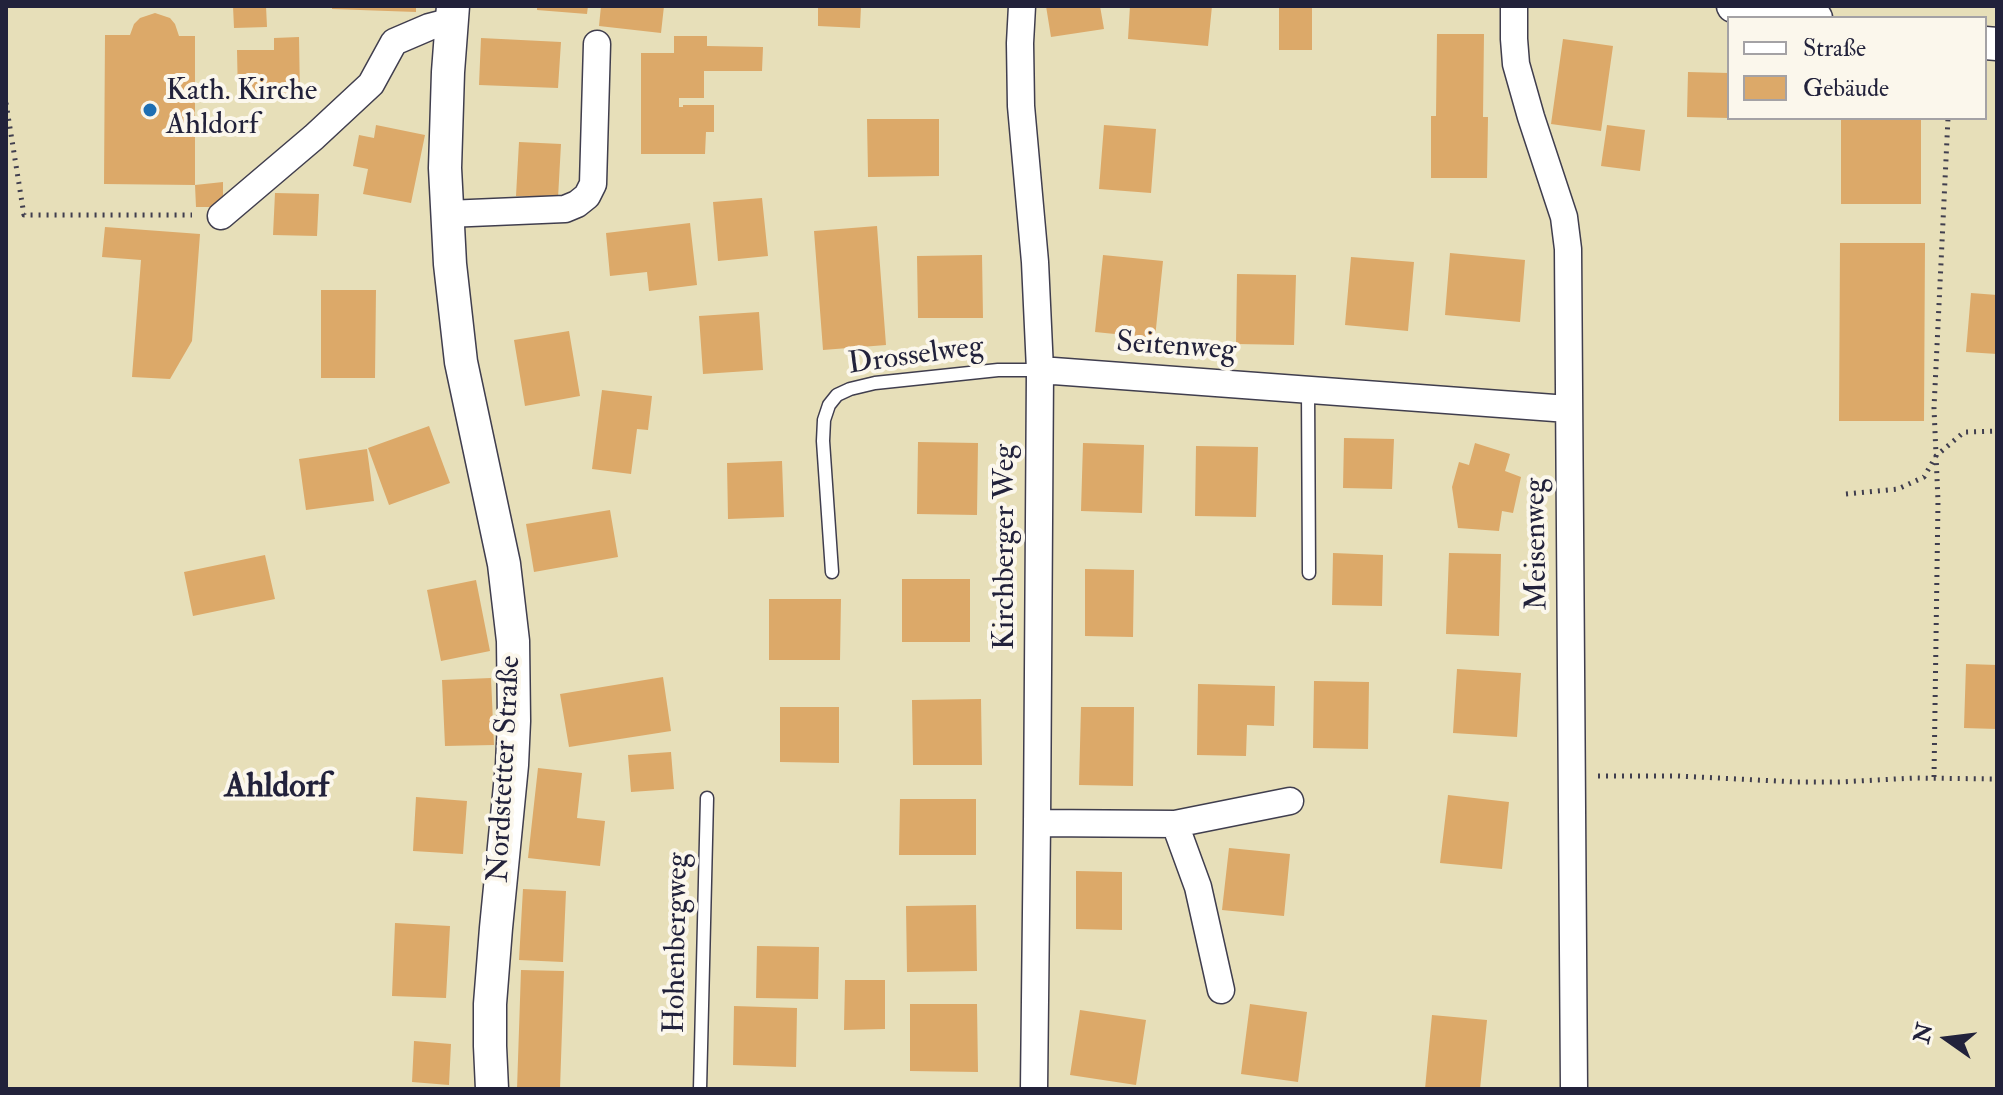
<!DOCTYPE html>
<meta charset="utf-8">
<style>
body{margin:0}
#map{position:relative;width:2003px;height:1095px;overflow:hidden;background:#e7dfb9;font-family:"IM FELL Double Pica",serif}
canvas{display:block}
.frame{position:absolute;inset:0;border:8px solid #22223b;pointer-events:none}
.legend{position:absolute;left:1727px;top:16px;width:260px;height:104px;box-sizing:border-box;background:#fbf7ec;border:2px solid #a4a2a5;margin:0;padding:10px 14px;list-style:none;font-size:24px;color:#22223b}
.legend li{display:flex;align-items:center;gap:16px;height:40px}
.legend b{width:40px;border:2px solid #a4a2a5}
.north{position:absolute;left:1907px;top:999px;width:80px;height:80px;-webkit-text-stroke:6px #fbf7ec;paint-order:stroke;rotate:284deg;font-size:22px;font-weight:700;line-height:32px;text-align:center;color:#22223b}
.north::after{content:'';display:block;margin:auto;width:28px;height:36px;background:#22223b;clip-path:polygon(50% 0,100% 100%,50% 72%,0 100%)}
</style>
<div id="map">
<canvas width="2003" height="1095"></canvas>
<div class="frame"></div>
<ul class="legend">
<li><b style="height:10px;background:#fff"></b>Straße</li>
<li><b style="height:22px;background:#dca969"></b>Gebäude</li>
</ul>
<div class="north">N</div>
</div>
<script>
const ctx = document.querySelector('canvas').getContext('2d');
ctx.lineJoin = 'round';
function fill(path, color) { ctx.fillStyle = color; ctx.fill(path, 'evenodd'); }
const shape = rows => new Path2D(rows.map(r => 'M' + r).join(''));
function trace(path, color, width, dash) { ctx.strokeStyle = color; ctx.lineWidth = width; ctx.lineCap = dash ? 'butt' : 'round'; ctx.setLineDash(dash || []); ctx.stroke(path); }
function label(font, color, halo, rows, align = 'center') {
  ctx.font = font + ' "IM FELL Double Pica",serif'; ctx.lineWidth = 8; ctx.setLineDash([]); ctx.textBaseline = 'middle'; ctx.strokeStyle = halo; ctx.fillStyle = color; for (const [text, x, y, turn = 0] of rows) {
    ctx.save(); ctx.translate(x, y); ctx.rotate((+turn || 0) * Math.PI / 180); ctx.textAlign = isNaN(turn) ? turn : align; if (halo) ctx.strokeText(text, 0, 0); ctx.fillText(text, 0, 0); ctx.restore();
  }
}
fill(shape([
 [233,6,266,6,267,27,234,28],
 [332,6,416,6,416,12,332,9],
 [537,6,588,6,587,14,537,10],
 [601,6,664,6,661,33,599,26],
 [818,6,861,6,860,28,818,26],
 [1046,6,1100,6,1104,29,1051,37],
 [1130,6,1212,6,1208,46,1128,39],
 [1279,6,1312,6,1312,50,1279,50],
 [155,13,170,18,175,24,179,36,195,36,195,185,223,182,223,207,196,207,195,185,104,184,105,35,130,35,134,24,140,18],
 [1437,34,1484,34,1483,117,1488,117,1487,178,1431,178,1431,116,1436,116],
 [674,36,707,36,707,46,763,47,762,71,704,71,704,98,679,98,679,107,683,107,683,105,714,105,714,132,706,132,705,154,641,154,641,53,674,53],
 [299,37,300,97,238,98,237,50,274,50,274,38],
 [481,38,561,42,558,88,479,85],
 [1563,39,1613,46,1601,131,1551,124],
 [1688,72,1729,73,1729,118,1687,117],
 [867,119,939,119,939,176,868,177],
 [1841,120,1921,120,1921,204,1841,204],
 [376,125,425,135,411,203,363,194,368,169,353,166,359,135,374,138],
 [1104,125,1156,129,1151,193,1099,189],
 [1607,125,1645,130,1640,171,1601,166],
 [519,142,561,144,558,198,516,196],
 [275,193,319,194,317,236,273,235],
 [762,198,768,256,718,261,713,202],
 [690,223,697,285,649,291,647,272,610,276,606,233],
 [877,226,886,345,823,350,814,231],
 [105,227,200,234,192,341,170,379,132,377,141,260,102,257],
 [1840,243,1925,243,1924,421,1839,421],
 [1450,253,1525,260,1520,322,1445,315],
 [982,255,983,318,918,318,917,256],
 [1103,255,1163,261,1155,338,1095,332],
 [1351,257,1414,262,1408,331,1345,325],
 [1237,274,1296,275,1294,345,1236,344],
 [321,290,376,290,375,378,321,378],
 [1971,293,1997,295,1997,354,1966,352],
 [759,312,763,370,703,374,699,316],
 [569,331,580,396,525,406,514,340],
 [602,390,652,396,648,430,637,429,631,474,592,469],
 [429,426,450,483,389,505,368,448],
 [1344,438,1394,439,1392,489,1343,488],
 [918,442,978,443,977,515,917,514],
 [1083,443,1144,445,1142,513,1081,511],
 [1475,443,1510,454,1505,471,1521,477,1513,513,1502,511,1499,531,1458,528,1452,487,1459,462,1469,465],
 [1196,446,1258,447,1256,517,1195,516],
 [367,449,374,501,306,510,299,459],
 [782,461,784,517,728,519,727,463],
 [610,510,618,557,534,572,526,524],
 [1333,553,1383,555,1382,606,1332,605],
 [1449,553,1501,554,1499,636,1446,634],
 [265,555,275,599,193,616,184,572],
 [1085,569,1134,570,1133,637,1085,636],
 [902,579,970,579,970,642,902,642],
 [476,580,490,651,441,661,427,590],
 [769,599,841,599,840,660,769,660],
 [1966,664,1997,665,1997,729,1964,728],
 [1457,669,1521,673,1517,737,1453,733],
 [663,677,671,731,569,747,560,694],
 [491,678,494,745,445,746,442,680],
 [1314,681,1369,682,1368,749,1313,748],
 [1198,684,1275,686,1274,726,1247,725,1246,756,1197,755],
 [981,699,982,765,913,765,912,700],
 [780,707,839,707,839,763,780,762],
 [1081,707,1134,707,1133,786,1079,785],
 [671,752,674,789,631,792,628,755],
 [538,768,582,773,577,818,605,821,600,866,528,858],
 [1448,795,1509,802,1502,869,1440,863],
 [416,797,467,801,463,854,413,851],
 [900,799,976,799,976,855,899,855],
 [1229,848,1290,854,1284,916,1222,910],
 [1076,871,1122,872,1122,930,1076,929],
 [523,889,566,891,563,962,519,960],
 [976,905,977,971,907,972,906,906],
 [395,923,450,926,446,998,392,996],
 [757,946,819,947,818,999,756,998],
 [521,970,564,971,560,1089,517,1089],
 [845,980,885,980,885,1029,844,1030],
 [910,1004,977,1004,978,1072,910,1071],
 [1250,1004,1307,1012,1298,1082,1241,1074],
 [734,1006,797,1008,796,1067,733,1065],
 [1080,1010,1146,1020,1136,1085,1070,1075],
 [1432,1015,1487,1020,1480,1089,1425,1089],
 [414,1041,451,1044,449,1085,412,1082]
]), '#dca969');
const service = shape([
 [1308,390,1309,573],
 [832,572,823,441,824,420,829,405,837,395,850,389,875,383,998,370,1040,370],
 [700,1089,707,798]
]);
const minor = shape([
 [1022,6,1020,43,1021,106,1035,262,1040,370,1037,823,1034,1089],
 [1514,6,1514,39,1516,64,1531,117,1564,217,1568,249,1574,1089],
 [447,214,565,209,577,204,587,196,593,184,597,44],
 [221,216,314,137,371,84,394,42,429,27,452,21],
 [1040,370,1568,409],
 [1037,823,1175,824,1290,801],
 [1175,824,1198,887,1221,990]
]);
const tertiary = shape([
 [453,6,448,72,445,168,450,264,461,362,504,564,513,641,514,721,512,765,496,928,490,1004,490,1046,492,1089],
 [1733,6,1816,18],
 [1985,43,1997,44]
]);
trace(service, '#403e4e', 15);
trace(minor, '#403e4e', 29);
trace(tertiary, '#403e4e', 35);
trace(shape([
 [6,103,24,215,192,215],
 [1846,494,1898,489,1924,477,1936,456,1964,432,1997,431],
 [1598,776,1678,776,1797,782,1839,782,1915,778,1997,779],
 [1934,777,1938,501,1934,408,1948,118]
]), '#403e4e', 5, [2, 6]);
trace(service, '#fff', 12);
trace(minor, '#fff', 26);
trace(tertiary, '#fff', 32);
for (const [x, y, r, color] of [
 [150,110,8,"#1f6fb2"]
]) { const dot = new Path2D(); dot.arc(x, y, r, 0, 2 * Math.PI); ctx.fillStyle = color; ctx.fill(dot); trace(dot, '#fbf7ec', 3); }
label('30px', '#22223b', '#fbf7ec', [
 ["Kath. Kirche",166,93],
 ["Ahldorf",166,127]
], 'left');
label('30px', '#22223b', '#fbf7ec', [
 ["Seitenweg",1176,348,4],
 ["Drosselweg",916,357,-8],
 ["Meisenweg",1538,544,-91],
 ["Kirchberger Weg",1007,547,-90],
 ["Nordstetter Straße",506,769,-87],
 ["Hohenbergweg",678,943,-89]
]);
label('bold 34px', '#22223b', '#fbf7ec', [
 ["Ahldorf",277,789]
]);
</script>
